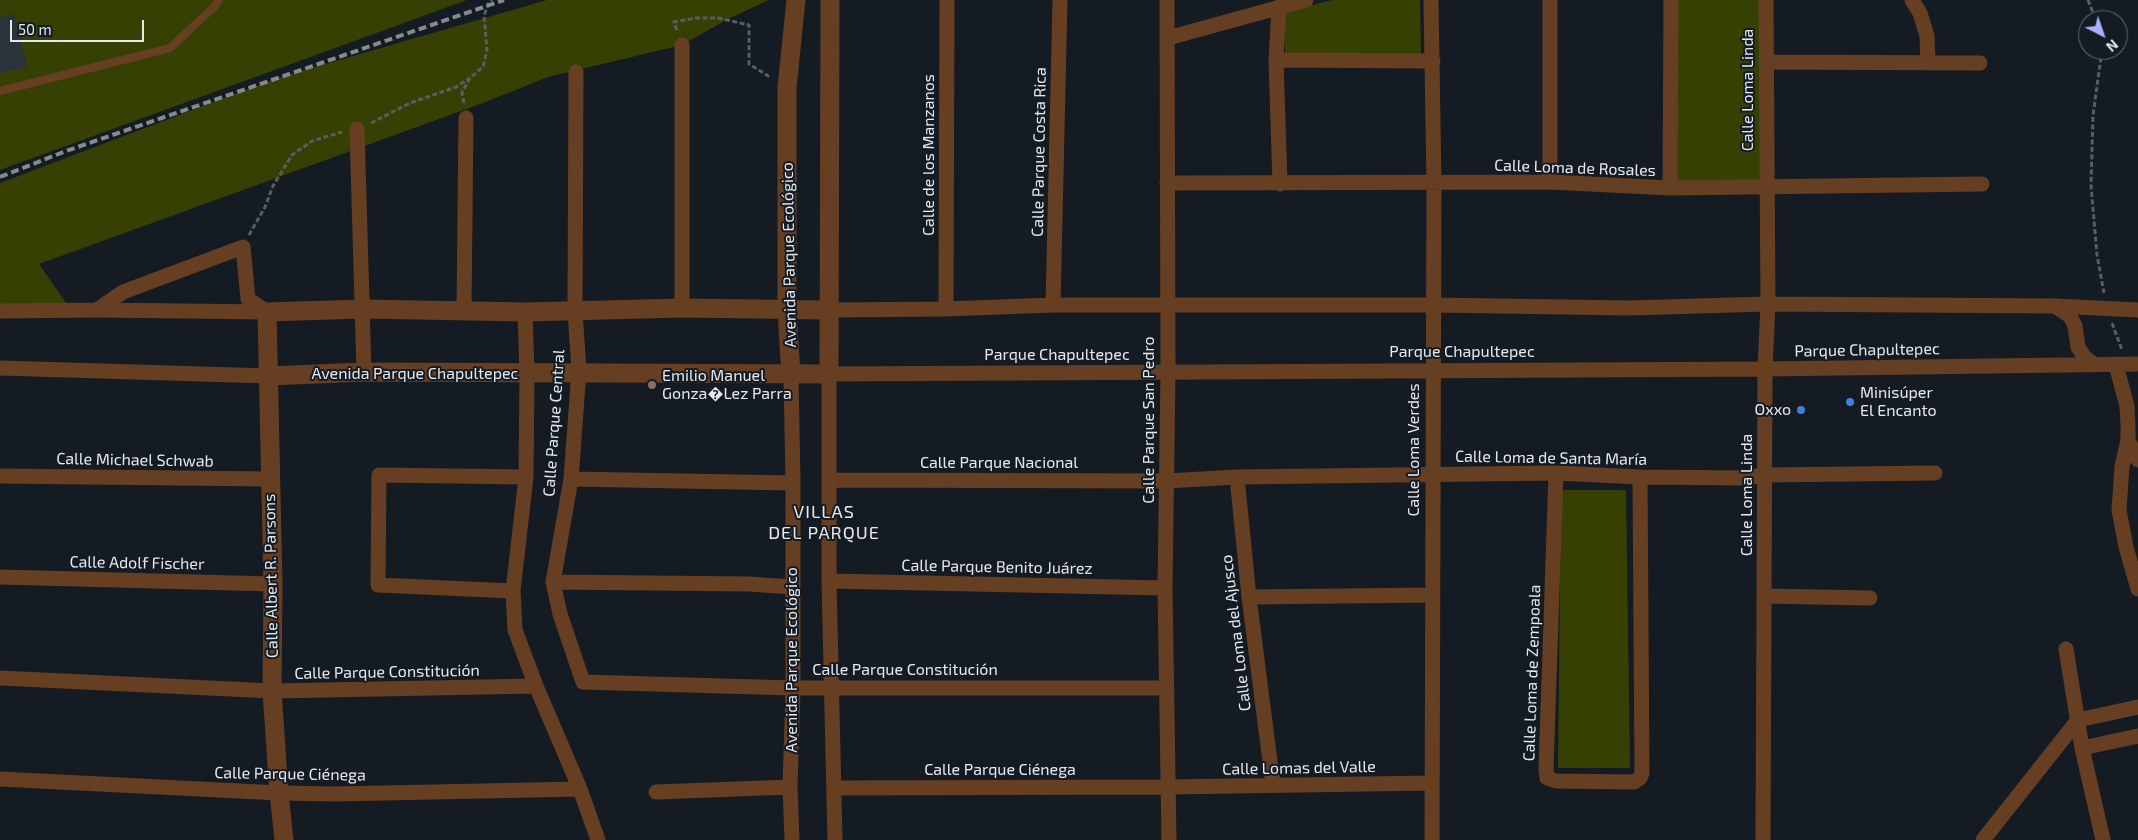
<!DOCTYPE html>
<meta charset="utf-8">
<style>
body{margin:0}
#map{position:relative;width:2138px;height:840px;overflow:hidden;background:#151b23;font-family:"Exo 2",sans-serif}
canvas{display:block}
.north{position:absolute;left:2078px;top:10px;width:50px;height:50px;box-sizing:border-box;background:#151b23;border:1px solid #686d74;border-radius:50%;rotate:139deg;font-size:14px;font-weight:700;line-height:20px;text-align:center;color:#e4e9ee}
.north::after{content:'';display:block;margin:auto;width:18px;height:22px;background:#a7b1fc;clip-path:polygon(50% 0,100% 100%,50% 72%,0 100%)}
.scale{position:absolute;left:10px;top:20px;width:134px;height:22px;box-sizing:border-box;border:2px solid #e4e9ee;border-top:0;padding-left:6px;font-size:15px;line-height:18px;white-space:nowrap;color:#e4e9ee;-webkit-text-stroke:4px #151b23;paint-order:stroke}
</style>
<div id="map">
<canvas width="2138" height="840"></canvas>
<div class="north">N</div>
<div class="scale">50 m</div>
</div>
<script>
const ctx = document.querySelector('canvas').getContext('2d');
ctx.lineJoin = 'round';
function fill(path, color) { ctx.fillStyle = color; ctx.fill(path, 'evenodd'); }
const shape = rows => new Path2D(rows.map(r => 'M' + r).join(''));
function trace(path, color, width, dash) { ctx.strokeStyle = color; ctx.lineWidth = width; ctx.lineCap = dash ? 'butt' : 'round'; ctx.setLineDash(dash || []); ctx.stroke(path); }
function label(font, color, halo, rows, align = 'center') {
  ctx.font = font + ' "Exo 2",sans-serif'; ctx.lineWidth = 4; ctx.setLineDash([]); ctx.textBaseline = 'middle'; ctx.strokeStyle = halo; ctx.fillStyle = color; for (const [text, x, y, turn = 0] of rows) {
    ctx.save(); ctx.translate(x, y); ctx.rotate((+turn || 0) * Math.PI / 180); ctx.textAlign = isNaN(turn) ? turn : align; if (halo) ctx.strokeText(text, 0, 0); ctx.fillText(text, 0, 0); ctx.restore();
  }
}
fill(shape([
 [0,0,467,0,0,170],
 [547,0,769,0,728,19,682,45,548,77,483,103,39,264,71,310,0,310,0,183,277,78],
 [1332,0,1420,0,1421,56,1285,55,1285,12],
 [1672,0,1764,0,1764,184,1671,183],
 [1561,490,1626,490,1630,768,1558,768]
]), '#374003');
fill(shape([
 [14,14,27,67,0,73,0,17]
]), '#2b323a');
trace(shape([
 [2088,0,2096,20],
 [677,30,674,22,696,18,718,18,749,25,749,64,770,77],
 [2102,50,2093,115,2091,185,2097,255,2104,293],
 [464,103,462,92,470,78,483,67,487,50,484,16,488,4,492,0],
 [371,123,410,103,456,87,470,78],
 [249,235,265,207,273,186,292,155,312,141,342,132],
 [2112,323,2122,350]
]), '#585d64', 3, [5, 2.5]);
trace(shape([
 [0,91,170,48,214,7,219,0]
]), '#663f23', 8);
trace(shape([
 [1167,0,1168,372,1165,588,1169,840],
 [1431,0,1434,183,1432,840],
 [1912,0,1920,13,1927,36,1928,63],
 [1279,7,1276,60,1280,184],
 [1168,38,1306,0],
 [682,45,682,308],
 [1276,60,1433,61],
 [1766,62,1980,63],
 [576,72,575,311,579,371,571,479,553,582,560,614,583,682,793,688,1167,688],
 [357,129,364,372],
 [1550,182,1550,0],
 [1167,183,1550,182,1670,188,1982,184],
 [1670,188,1671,0],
 [1053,305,1060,0],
 [2055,306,2070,316,2075,326,2078,347,2085,358,2095,365],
 [946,309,947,0],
 [97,310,123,292,243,247,248,299,267,312],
 [464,310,466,118],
 [829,310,946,309,1053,305,1433,305,1629,308,1768,304,2055,306,2138,310],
 [0,311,97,310,267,312],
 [525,312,527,373,526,477,513,591,515,630,536,686,580,789,598,840],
 [2116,365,2127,406,2128,425,2128,440,2122,467,2119,510,2126,547,2138,589],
 [0,368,269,376],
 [791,375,793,483,793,688,790,787,792,840],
 [2128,440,2138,460],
 [1556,473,1546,769,1547,778,1556,781,1634,782,1640,778,1642,773,1640,477],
 [0,476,269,479],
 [1237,477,1249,597,1273,785],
 [571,479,793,483],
 [830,480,1167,481,1237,477,1556,473,1640,477,1744,478,1765,475,1935,473],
 [0,577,273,584],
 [829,581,1165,588],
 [553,582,748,584,792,587],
 [513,591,378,585,379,475,526,477],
 [1764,596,1870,598],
 [1249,597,1432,595],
 [2066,649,2082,748,2103,840],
 [0,678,272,691,536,686],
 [2082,748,2138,736],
 [0,779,279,793,335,794,580,789],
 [834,788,1167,787,1432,783],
 [656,792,790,787],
 [835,840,829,581,829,374,1765,369,2138,364],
 [1763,840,1765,369,1768,304,1766,0],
 [1983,840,2078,720,2138,707]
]), '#663f23', 15);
trace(shape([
 [791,375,787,311,787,88,796,0],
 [269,376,364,372,829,374,830,0],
 [284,840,279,793,272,691,273,584,267,312,363,309,525,312,682,308,829,310]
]), '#663f23', 19);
trace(shape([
 [0,177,66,151,504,0]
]), '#848a90', 4, [8, 4]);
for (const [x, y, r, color] of [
 [652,385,5,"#8d6e63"],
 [1850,402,5,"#3f7fe0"],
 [1801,410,5,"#3f7fe0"]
]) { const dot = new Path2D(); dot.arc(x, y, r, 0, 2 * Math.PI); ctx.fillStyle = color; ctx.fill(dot); trace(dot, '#151b23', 2); }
label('16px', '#e4e9ee', '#151b23', [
 ["Calle Loma Linda",1748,90,-90],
 ["Calle Parque Costa Rica",1039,152,-89],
 ["Calle de los Manzanos",929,155,-90],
 ["Calle Loma de Rosales",1575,168,2],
 ["Avenida Parque Ecológico",789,255,-91],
 ["Parque Chapultepec",1867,350,-1],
 ["Parque Chapultepec",1462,352],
 ["Parque Chapultepec",1057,355],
 ["Avenida Parque Chapultepec",415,374],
 ["Calle Parque San Pedro",1149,420,-90],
 ["Calle Parque Central",554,423,-86],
 ["Calle Loma Verdes",1414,450,-90],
 ["Calle Loma de Santa María",1551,458,1],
 ["Calle Michael Schwab",135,460,1],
 ["Calle Parque Nacional",999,463],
 ["Calle Loma Linda",1747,495,-90],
 ["Calle Adolf Fischer",137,563,1],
 ["Calle Parque Benito Juárez",997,567,1],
 ["Calle Albert R. Parsons",271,576,-91],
 ["Calle Loma del Ajusco",1236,633,-97],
 ["Avenida Parque Ecológico",792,660,-90],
 ["Calle Parque Constitución",905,670],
 ["Calle Parque Constitución",387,672,-1],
 ["Calle Loma de Zempoala",1532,673,-88],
 ["Calle Lomas del Valle",1299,768,-1],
 ["Calle Parque Ciénega",1000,770],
 ["Calle Parque Ciénega",290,774,1]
]);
label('16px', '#e4e9ee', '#151b23', [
 ["Emilio Manuel",662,376],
 ["Gonza�Lez Parra",662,394],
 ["Minisúper",1860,393],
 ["El Encanto",1860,411],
 ["Oxxo",1791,410,"right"]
], 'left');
ctx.letterSpacing = '1px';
label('18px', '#e4e9ee', '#151b23', [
 ["VILLAS",824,512],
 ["DEL PARQUE",824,533]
]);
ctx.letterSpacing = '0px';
</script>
